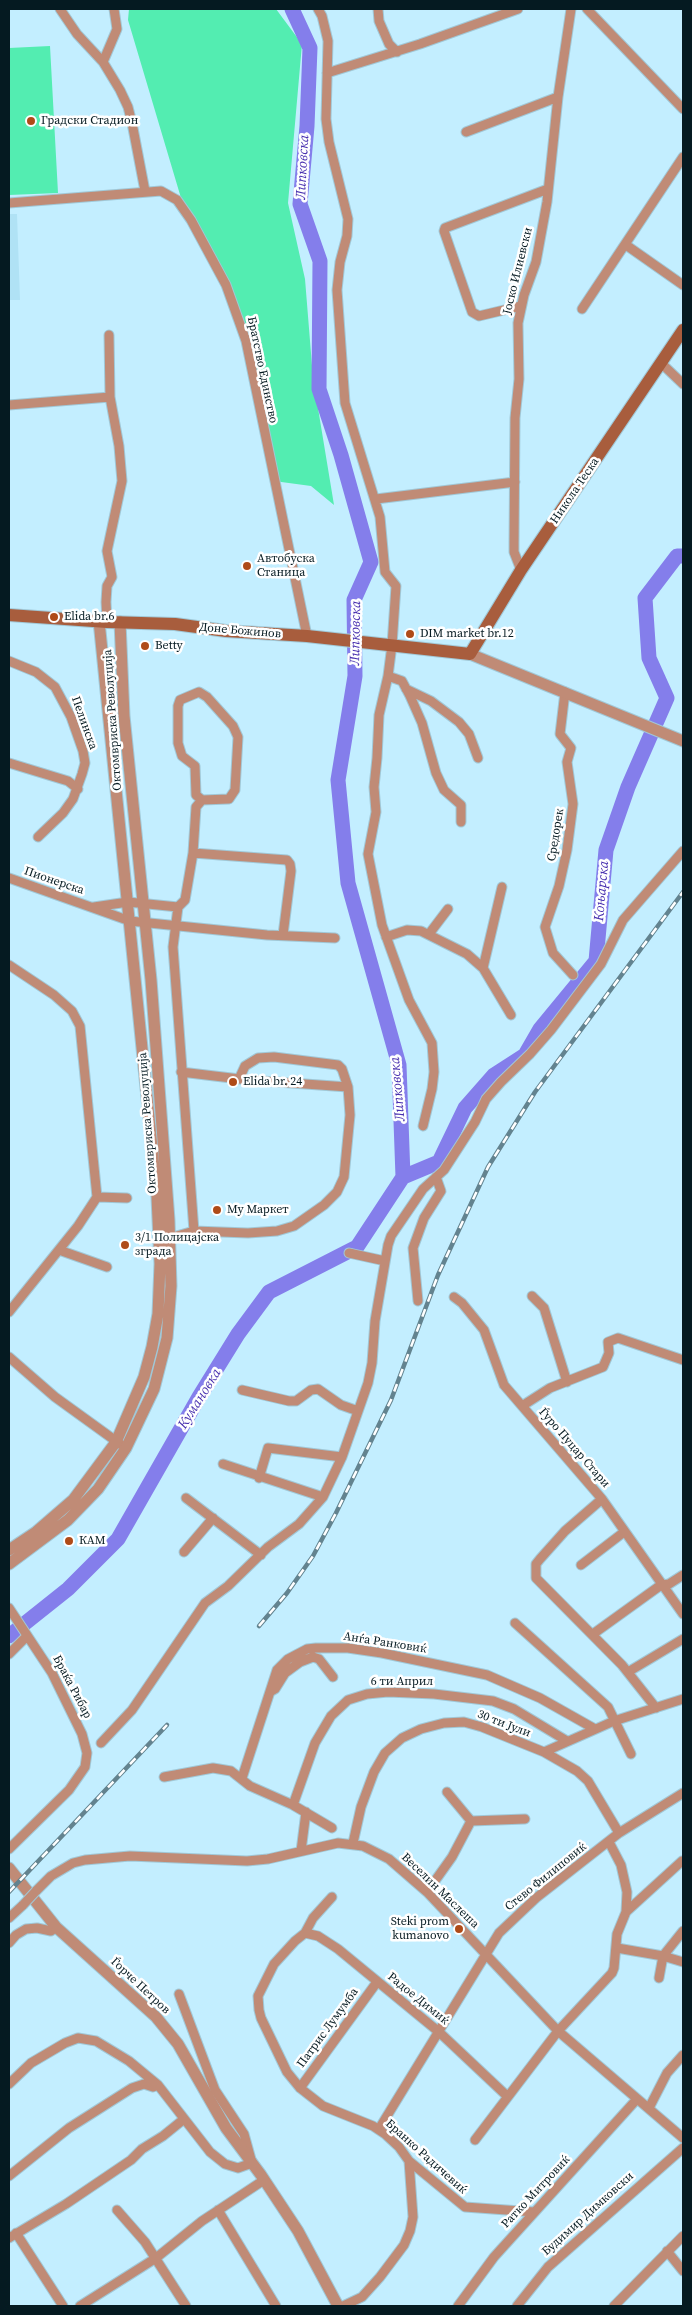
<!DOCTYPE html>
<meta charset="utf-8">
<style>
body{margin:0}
#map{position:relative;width:692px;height:2315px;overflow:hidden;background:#c3eeff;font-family:"Source Serif 4",serif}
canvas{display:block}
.frame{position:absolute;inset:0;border:10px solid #051a21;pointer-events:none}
</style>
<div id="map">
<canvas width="692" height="2315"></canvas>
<div class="frame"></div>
</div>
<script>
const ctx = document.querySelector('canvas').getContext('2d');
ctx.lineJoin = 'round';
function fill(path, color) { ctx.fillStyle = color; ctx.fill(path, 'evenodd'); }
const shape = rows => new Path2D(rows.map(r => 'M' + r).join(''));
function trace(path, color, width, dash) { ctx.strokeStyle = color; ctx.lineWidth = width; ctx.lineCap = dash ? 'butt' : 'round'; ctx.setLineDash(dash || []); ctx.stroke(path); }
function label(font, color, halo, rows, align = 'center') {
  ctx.font = font + ' "Source Serif 4",serif'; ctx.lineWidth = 5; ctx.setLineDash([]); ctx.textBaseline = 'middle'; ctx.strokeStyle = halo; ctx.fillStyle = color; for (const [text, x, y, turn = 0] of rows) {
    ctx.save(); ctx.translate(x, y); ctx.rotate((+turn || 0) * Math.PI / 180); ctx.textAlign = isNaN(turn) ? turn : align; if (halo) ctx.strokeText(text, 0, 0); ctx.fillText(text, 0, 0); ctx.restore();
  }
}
fill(shape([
 [9,214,17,214,20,300,9,300]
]), '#b0e2f5');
fill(shape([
 [129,9,276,9,302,44,288,203,305,279,313,378,334,505,311,486,274,481,250,333,181,198,128,20],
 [50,46,58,193,9,195,9,48]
]), '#53edb1');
trace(shape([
 [292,9,310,48,307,126,300,204,320,261,319,389,341,455,371,562,354,600,355,676,338,780,348,883,399,1065,403,1177],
 [403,1177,439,1162,465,1108,494,1075,525,1055,540,1029,596,961,606,850,628,787,667,698,649,658,645,598,677,556,683,556],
 [9,1636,68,1589,118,1539,199,1397,238,1334,269,1292,357,1247,403,1177]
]), '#847eeb', 15);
const minor = shape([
 [60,9,77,34,103,62,120,90,128,107,132,123,145,191],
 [318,9,322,16,328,41,326,119,329,142,348,219,347,236,340,262,337,290,345,403,380,517,385,572,396,586,392,645,388,676,379,715,377,758,374,787,376,812,368,854,382,925,409,1000,432,1043,434,1072,432,1089,423,1126],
 [378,9,379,21,389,44,397,52],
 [587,9,683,109],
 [103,62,117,29,114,9],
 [327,73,420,44,518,9],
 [466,132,558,97],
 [9,203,161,191,177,200,191,220,226,285,246,341,307,636],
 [626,245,683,285],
 [521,306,479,316,472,312,444,231,445,228,548,189],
 [582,309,683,157],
 [661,363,683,384],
 [9,405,110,397],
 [376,499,515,482],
 [521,570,514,552,514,543,515,418,519,379,518,323,524,295,536,262,547,202,558,97,571,9],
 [107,622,106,602,107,586,112,577,107,551,122,481,119,446,110,397,109,335],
 [9,661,36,672,55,687,71,717,83,751,85,763,82,774,73,799,63,813,38,837],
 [388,676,402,681,410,696,422,723,436,773,444,790,461,805,461,822],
 [406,689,431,701,459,722,469,734,478,758],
 [565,692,560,734,571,748,567,762,573,804,567,850,559,886,545,927,553,953,573,975],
 [9,763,68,781,78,789],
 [193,853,196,807,202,800,229,799,235,790,238,737,233,726,207,697,199,692,180,700,178,706,178,743,182,756,195,766,196,795,202,800],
 [9,878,130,921,267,935,335,938],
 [94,907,128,902,178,907],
 [429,934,448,909],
 [386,937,407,930,421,931,467,954,483,968,511,1015],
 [9,965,54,995,72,1011,80,1026,97,1197,78,1226,9,1312],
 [483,968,502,887],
 [181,1072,248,1080,348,1087],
 [97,1197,127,1198],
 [194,1231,248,1233,277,1231,294,1226,324,1205,337,1192,344,1177,350,1115,348,1087,342,1069,338,1065,274,1057,258,1058,245,1066,239,1079],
 [170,1238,194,1231,173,947,178,907,185,900,193,853,287,860,290,864,291,871,283,935],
 [59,1250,107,1267],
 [349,1253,385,1261],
 [532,1296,544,1308,567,1382],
 [454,1297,462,1303,484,1330,504,1385,602,1499,683,1614],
 [418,1301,413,1248,424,1218,441,1191,436,1177],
 [9,1357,55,1397,120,1444],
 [242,1390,289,1401,296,1401,311,1390,318,1389,341,1405,358,1411],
 [522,1406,550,1388,603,1367,609,1353,608,1342,618,1338,683,1360],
 [223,1464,323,1497],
 [259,1478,268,1448,342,1457],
 [186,1498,261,1555],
 [602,1499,565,1531,540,1559,536,1564,536,1578,622,1665,656,1708],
 [184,1552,213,1518],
 [581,1565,624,1532],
 [9,1608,52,1673,82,1734,87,1753,85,1767,69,1790,9,1849],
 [515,1623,608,1707,631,1754],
 [593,1634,661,1585,669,1584,683,1575],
 [9,1654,27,1636],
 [628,1672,683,1639],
 [270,1692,275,1689,285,1673,300,1662,313,1657,319,1659,333,1677],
 [101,1743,132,1710,205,1603,228,1586,268,1547,299,1524,323,1497,342,1457,368,1383,372,1363,375,1321,388,1245,391,1236,423,1189,444,1170,475,1122,486,1099,501,1082,530,1054,551,1030,601,964,623,920,683,851],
 [544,1752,614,1721,683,1699],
 [164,1777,213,1768,231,1771,250,1786,293,1805,332,1828],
 [242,1778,277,1670,288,1659,307,1649,316,1648,348,1648,382,1653,487,1675,540,1698,595,1729],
 [293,1805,315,1743,331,1716,348,1700,367,1694,388,1692,434,1694,493,1701,514,1709,567,1741],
 [471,1821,525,1819],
 [353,1843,361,1807,374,1772,385,1753,402,1738,421,1729,444,1723,464,1722,482,1727,544,1752,577,1771,588,1781,619,1833],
 [301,1851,306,1812],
 [36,1891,51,1876,73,1863,85,1860,130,1856,247,1861,268,1859,338,1843,363,1846,389,1859,427,1892,558,2031,683,2138],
 [427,1892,452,1857,471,1821,447,1792],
 [332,1897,313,1918,305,1933,295,1941,274,1964,258,1996,259,2010,261,2018,287,2072,300,2088,323,2106,373,2126,385,2134,399,2147,409,2161,465,2207,534,2212],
 [626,1912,682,1861],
 [9,1918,23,1905],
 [305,1933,318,1936,338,1949,439,2032,507,2096],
 [9,1943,16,1935,26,1929,37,1928,51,1931,56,1927],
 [617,1948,663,1956,683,1962],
 [659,1978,663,1956,683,1931],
 [9,2084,31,2063,65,2043,78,2038,96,2041,129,2061,158,2085,210,2152,225,2164,238,2168,252,2163,244,2134,215,2090,179,1994],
 [300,2088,377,1982],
 [649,2108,667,2073,683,2055],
 [379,2129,499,1933,536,1898,619,1833,683,1793],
 [475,2140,558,2031,612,1973,614,1968,617,1934,626,1912,627,1892,621,1865,609,1842],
 [9,2176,69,2128,132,2088,144,2084,153,2087,158,2085],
 [117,2210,145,2242,186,2306],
 [218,2210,276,2306],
 [16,2233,63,2306],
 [9,2238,66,2204,131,2160,142,2149,163,2136,184,2119],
 [667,2251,683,2271],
 [80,2306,156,2258,202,2221,264,2180],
 [343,2306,362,2297,380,2277,404,2245,410,2231,413,2217,409,2161],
 [458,2306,494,2257,637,2099],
 [517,2306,548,2267,683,2148],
 [614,2306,683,2236]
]);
const tertiary = shape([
 [470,654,683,741],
 [9,1550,36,1532,73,1500,116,1442,144,1377,152,1347,158,1314,160,1264,157,1197,99,621],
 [9,1564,68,1520,98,1489,126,1448,154,1389,167,1338,171,1286,169,1220,151,980,124,716,120,622],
 [9,1868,56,1927,156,2017,178,2044,226,2128,261,2175,298,2231,338,2306]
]);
const secondary = shape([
 [9,615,107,622,175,624,226,631,307,636,470,654,521,570,683,330]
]);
trace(minor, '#a1c8d7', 11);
trace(tertiary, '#a1c8d7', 13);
trace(secondary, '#a1c8d7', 14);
trace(minor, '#c08b76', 9);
trace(tertiary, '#c08b76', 11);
trace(secondary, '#a85d3d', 12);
const rail = shape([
 [259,1626,287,1593,313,1556,336,1513,391,1400,438,1275,488,1167,535,1092,683,892],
 [9,1892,167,1725]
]);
trace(rail, '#63838f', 4.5);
trace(rail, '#fff', 2.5, [8]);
const minorBridge = shape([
 [23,1905,36,1891]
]);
trace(minorBridge, '#a1c8d7', 11, []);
trace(minorBridge, '#c08b76', 9);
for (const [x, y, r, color] of [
 [31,121,5,"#af4b18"],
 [247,566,5,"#af4b18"],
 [54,617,5,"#af4b18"],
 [410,634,5,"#af4b18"],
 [145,646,5,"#af4b18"],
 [233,1082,5,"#af4b18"],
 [217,1210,5,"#af4b18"],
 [125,1245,5,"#af4b18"],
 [69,1541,5,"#af4b18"],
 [459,1929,5,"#af4b18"]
]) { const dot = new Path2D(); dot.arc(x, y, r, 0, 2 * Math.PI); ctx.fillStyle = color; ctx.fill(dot); trace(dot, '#fff', 2); }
label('12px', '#051a21', '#fff', [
 ["Градски Стадион",41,121],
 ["Автобуска",257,559],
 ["Станица",257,573],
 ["Elida br.6",64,617],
 ["DIM market br.12",420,634],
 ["Betty",155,646],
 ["Elida br. 24",243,1082],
 ["Му Маркет",227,1210],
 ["3/1 Полицајска",135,1238],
 ["зграда",135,1252],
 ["КАМ",79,1541],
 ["Steki prom",449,1922,"right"],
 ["kumanovo",449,1936,"right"]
], 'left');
label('12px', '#051a21', '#fff', [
 ["Јоско Илиевски",518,271,-76],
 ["Братство Единство",262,370,78],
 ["Никола Теска",575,491,-56],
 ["Доне Божинов",240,631,5],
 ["Октомвриска Револуција",113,720,-94],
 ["Пелинска",84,723,70],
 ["Средорек",556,835,-81],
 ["Пионерска",54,881,19],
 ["Октомвриска Револуција",148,1123,-94],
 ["Ѓуро Пуцар Стари",574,1448,49],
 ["Анѓа Ранковиќ",385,1643,9],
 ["6 ти Април",402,1682],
 ["Браќа Рибар",72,1687,62],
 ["30 ти Јули",504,1724,21],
 ["Стево Филиповиќ",546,1877,-39],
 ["Веселин Маслеша",440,1891,44],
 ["Ѓорче Петров",140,1986,43],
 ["Радое Димиќ",418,1999,39],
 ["Патрис Лумумба",328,2028,-54],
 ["Бранко Радичевиќ",426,2157,42],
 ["Ратко Митровиќ",536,2192,-47],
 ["Будимир Димковски",588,2214,-42]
]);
label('italic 14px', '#4830af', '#fff', [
 ["Липковска",303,167,-87],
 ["Липковска",356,633,-89],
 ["Коњарска",602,891,-85],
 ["Липковска",398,1089,-95],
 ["Кумановка",200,1399,-58]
]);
</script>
